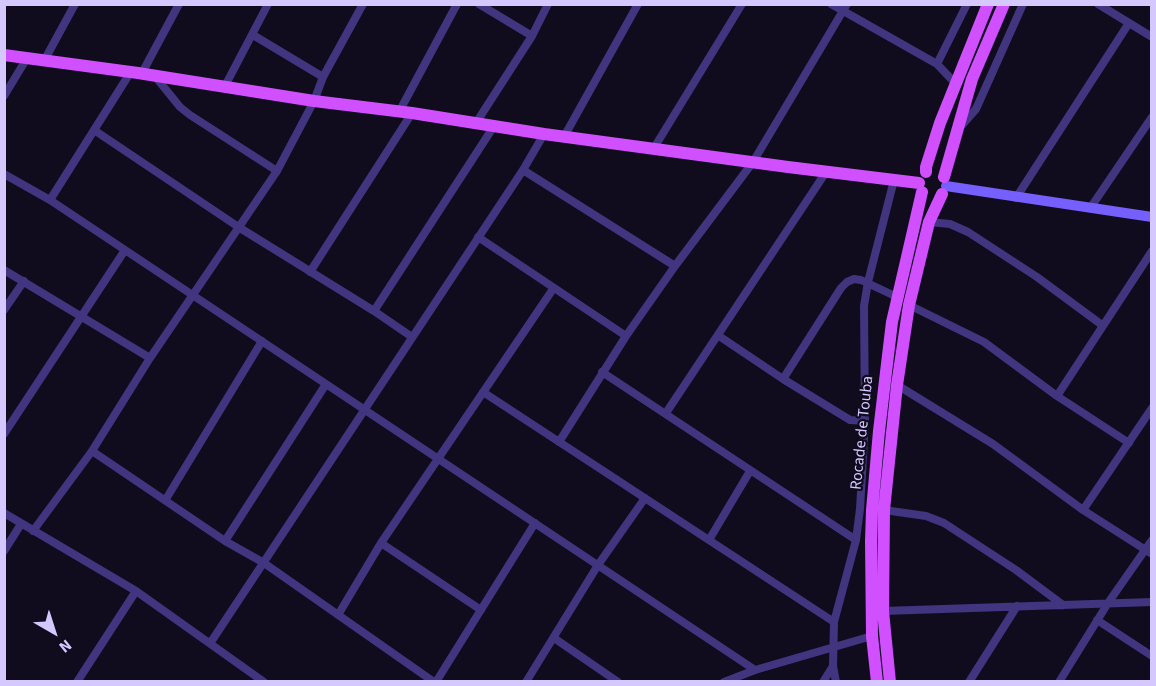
<!DOCTYPE html>
<style>
body{margin:0}
#map{position:relative;width:1156px;height:686px;overflow:hidden;background:#110b1e;font-family:"Source Sans 3",sans-serif}
canvas{display:block}
.frame{position:absolute;inset:0;border:6px solid #d4c8ff;pointer-events:none}
.north{position:absolute;left:24px;top:602px;width:60px;height:60px;-webkit-text-stroke:4px #110b1e;paint-order:stroke;rotate:141deg;font-size:16px;font-weight:700;line-height:24px;text-align:center;color:#d4c8ff}
.north::after{content:'';display:block;margin:auto;width:21px;height:27px;background:#d4c8ff;clip-path:polygon(50% 0,100% 100%,50% 72%,0 100%)}
</style>
<div id="map">
<canvas width="1156" height="686"></canvas>
<div class="frame"></div>
<div class="north">N</div>
</div>
<script>
const ctx = document.querySelector('canvas').getContext('2d');
ctx.lineJoin = 'round';
const shape = rows => new Path2D(rows.map(r => 'M' + r).join(''));
function trace(path, color, width, dash) { ctx.strokeStyle = color; ctx.lineWidth = width; ctx.lineCap = dash ? 'butt' : 'round'; ctx.setLineDash(dash || []); ctx.stroke(path); }
function label(font, color, halo, rows, align = 'center') {
  ctx.font = font + ' "Source Sans 3",sans-serif'; ctx.lineWidth = 4.5; ctx.setLineDash([]); ctx.textBaseline = 'middle'; ctx.strokeStyle = halo; ctx.fillStyle = color; for (const [text, x, y, turn = 0] of rows) {
    ctx.save(); ctx.translate(x, y); ctx.rotate((+turn || 0) * Math.PI / 180); ctx.textAlign = isNaN(turn) ? turn : align; if (halo) ctx.strokeText(text, 0, 0); ctx.fillText(text, 0, 0); ctx.restore();
  }
}
trace(shape([
 [479,4,532,36],
 [831,4,937,64,955,83],
 [1098,4,1152,37],
 [253,35,323,77],
 [44,61,75,4],
 [937,64,967,4],
 [142,73,179,4],
 [154,75,180,107,190,115,277,171],
 [225,86,268,4],
 [4,96,27,58],
 [399,112,457,4],
 [476,123,532,36,548,4],
 [962,125,976,109,1023,4],
 [94,130,240,228,374,311,412,337],
 [565,135,638,4],
 [654,148,742,4],
 [523,170,675,266],
 [4,174,50,200,755,670],
 [1016,198,1129,23],
 [50,200,130,73],
 [1091,207,1152,117],
 [929,222,950,224,968,232,1037,277,1102,325],
 [478,237,626,336],
 [4,270,150,358],
 [310,272,412,113],
 [909,305,984,342,1057,396,1129,443],
 [4,310,24,281],
 [374,311,494,126],
 [719,336,783,379,850,420,865,421],
 [602,372,856,540],
 [783,379,841,288,847,282,854,279,861,280,897,297],
 [897,385,993,444,1083,510,1152,554],
 [483,392,834,622],
 [1057,396,1152,251],
 [666,413,826,172],
 [4,434,125,250],
 [559,442,626,336,675,266,753,162,847,4],
 [92,451,225,541,264,563,434,682],
 [166,499,262,341],
 [884,510,926,516,944,523,1016,570,1063,605],
 [1083,510,1152,408],
 [4,513,136,591,264,682],
 [33,531,92,451,150,358,277,171,314,101,323,77,363,4],
 [709,540,750,471],
 [225,541,326,384],
 [381,543,481,610],
 [4,551,21,524],
 [883,611,1152,602],
 [338,615,381,543,553,289],
 [1097,620,1152,656],
 [554,638,618,682],
 [211,642,523,170,544,134],
 [77,682,136,591],
 [436,682,535,523],
 [526,682,598,565,645,498],
 [724,682,755,670,872,636],
 [823,682,833,666],
 [836,682,833,666,834,622,856,540,860,509,865,421,864,306,868,282,894,180],
 [969,682,1017,606],
 [1059,682,1108,603,1152,540]
]), '#40357e', 8);
trace(shape([
 [946,186,1152,217]
]), '#755fff', 10);
trace(shape([
 [4,55,138,73,314,101,412,113,544,134,788,167,919,183],
 [926,172,926,167,940,123,988,4],
 [944,177,972,79,1004,4],
 [877,682,872,636,871,541,872,510,879,431,892,322,922,192],
 [890,682,883,611,884,510,897,385,909,305,929,222,942,194]
]), '#d04fff', 12);
label('16px', '#d4c8ff', '#110b1e', [
 ["Rocade de Touba",863,433,-84]
]);
</script>
